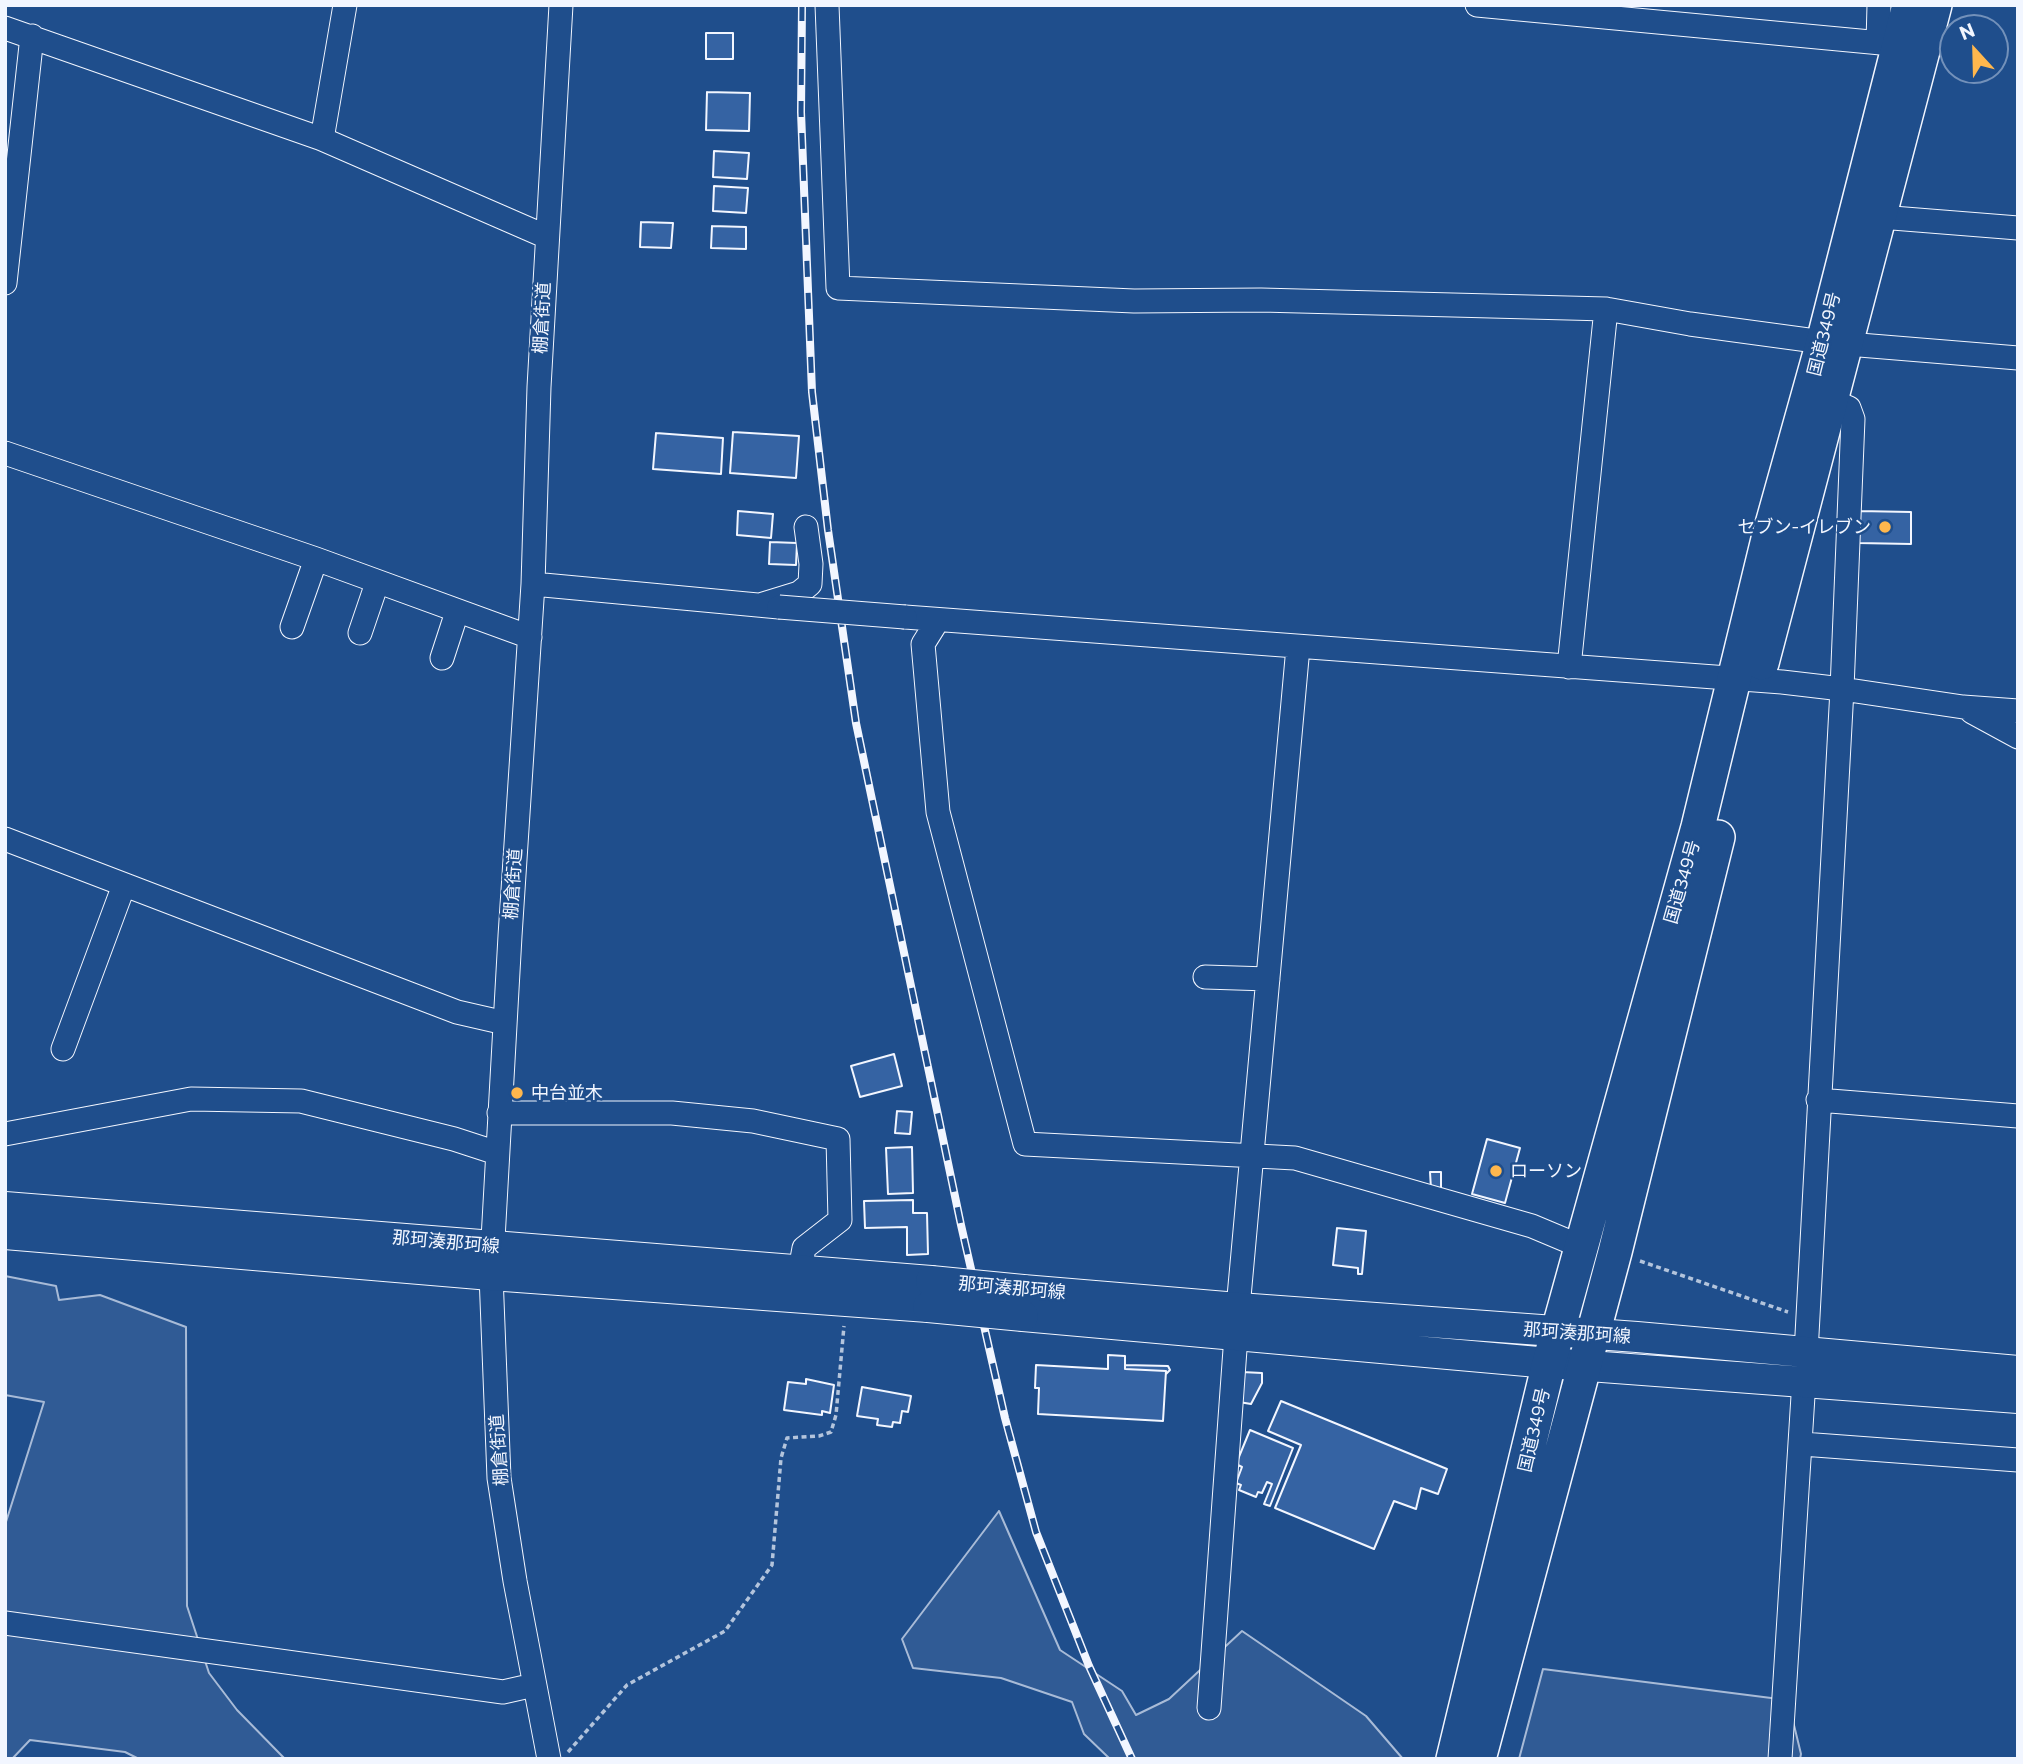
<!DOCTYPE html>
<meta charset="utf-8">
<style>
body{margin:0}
#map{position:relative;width:2023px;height:1764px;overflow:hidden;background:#1f4e8c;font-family:Commissioner,sans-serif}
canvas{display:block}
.frame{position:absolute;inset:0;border:7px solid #f2f6ff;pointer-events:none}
.north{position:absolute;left:1939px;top:14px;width:70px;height:70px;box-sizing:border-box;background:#1f4e8c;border:2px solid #7391ba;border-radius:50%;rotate:338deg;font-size:19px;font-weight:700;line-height:28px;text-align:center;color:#f2f6ff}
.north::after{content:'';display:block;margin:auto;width:24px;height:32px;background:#ffb74d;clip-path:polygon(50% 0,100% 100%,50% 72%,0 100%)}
</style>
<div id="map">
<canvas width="2023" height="1764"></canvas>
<div class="frame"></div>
<div class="north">N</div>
</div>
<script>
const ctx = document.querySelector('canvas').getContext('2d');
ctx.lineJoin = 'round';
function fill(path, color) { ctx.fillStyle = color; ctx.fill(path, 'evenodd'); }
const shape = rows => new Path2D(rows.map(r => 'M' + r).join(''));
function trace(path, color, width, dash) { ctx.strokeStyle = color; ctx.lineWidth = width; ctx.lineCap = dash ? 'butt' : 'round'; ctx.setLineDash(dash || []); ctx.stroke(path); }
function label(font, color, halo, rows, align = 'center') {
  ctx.font = font + ' Commissioner,"Noto Sans JP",sans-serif'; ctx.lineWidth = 5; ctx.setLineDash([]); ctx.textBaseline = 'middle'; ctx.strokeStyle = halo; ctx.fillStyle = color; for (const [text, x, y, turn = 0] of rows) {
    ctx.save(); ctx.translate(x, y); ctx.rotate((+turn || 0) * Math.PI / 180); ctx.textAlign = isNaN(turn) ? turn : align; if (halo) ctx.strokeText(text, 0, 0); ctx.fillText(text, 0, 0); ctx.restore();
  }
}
const built = shape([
 [5,1276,56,1286,59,1300,100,1295,186,1327,187,1606,209,1673,237,1710,285,1759,139,1759,125,1752,30,1740,12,1759,5,1759,5,1525,44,1402,5,1395,5,1276],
 [999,1511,1060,1650,1122,1691,1136,1715,1169,1699,1242,1631,1366,1716,1403,1759,1110,1759,1084,1734,1072,1702,1001,1678,913,1668,902,1639,999,1511],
 [1543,1669,1779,1699,1793,1721,1801,1754,1800,1759,1519,1759,1543,1669]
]);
fill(built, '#305b95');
trace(built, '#a8bbd7', 2);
const building = shape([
 [706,33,733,33,733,59,706,59,706,33],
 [707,92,750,93,749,131,706,130,707,92],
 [714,151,749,153,747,179,713,177,714,151],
 [714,186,748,188,746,213,713,211,714,186],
 [641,222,673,223,671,248,640,247,641,222],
 [712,226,746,227,746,249,711,248,712,226],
 [733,432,799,436,796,478,730,473,733,432],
 [656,433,723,438,721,474,653,469,656,433],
 [738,511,773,514,771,538,737,535,738,511],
 [1859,511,1911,512,1911,544,1858,543,1859,511],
 [770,542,797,543,796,565,769,564,770,542],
 [894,1054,902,1086,860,1097,851,1066,894,1054],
 [897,1111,912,1112,910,1134,895,1133,897,1111],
 [1487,1139,1520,1148,1505,1203,1472,1194,1487,1139],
 [912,1147,913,1193,888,1194,886,1148,912,1147],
 [1430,1172,1441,1172,1441,1190,1431,1189,1430,1172],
 [913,1200,913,1213,927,1213,928,1254,907,1255,907,1227,865,1228,864,1201,913,1200],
 [1337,1228,1366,1231,1362,1274,1358,1274,1358,1268,1333,1265,1337,1228],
 [1108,1355,1125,1356,1125,1369,1166,1371,1163,1421,1038,1414,1039,1388,1035,1388,1036,1365,1108,1369,1108,1355],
 [1125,1365,1168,1366,1170,1370,1166,1374,1166,1371,1125,1369,1125,1365],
 [1242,1372,1262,1373,1262,1383,1251,1404,1239,1402,1242,1372],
 [806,1379,834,1385,830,1413,822,1411,822,1415,784,1410,788,1382,806,1384,806,1379],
 [862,1387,911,1396,908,1412,902,1411,900,1423,893,1422,892,1427,877,1425,878,1419,857,1416,862,1387],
 [1281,1401,1447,1469,1438,1494,1421,1488,1416,1509,1394,1501,1374,1549,1275,1508,1301,1445,1268,1431,1281,1401],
 [1250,1430,1293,1448,1270,1506,1264,1504,1272,1484,1267,1482,1262,1493,1258,1492,1256,1497,1239,1490,1241,1485,1236,1483,1242,1467,1236,1464,1250,1430]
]);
fill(building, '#3563a3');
trace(building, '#f2f6ff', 2);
const minor = shape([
 [827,5,838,288,1134,301,1261,300,1606,309,1690,324,1823,342,2018,358],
 [1477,5,1913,46],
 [5,28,322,139,547,237],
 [1878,42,1879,5],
 [322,139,345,5],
 [1880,217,2018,228],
 [5,283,32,36],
 [5,453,316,559,530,637],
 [533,584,779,607],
 [760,605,799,593,810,584,811,564,806,527],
 [905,617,1782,682,1842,689,1963,707,2018,711],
 [938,620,923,644,938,812,1025,1144,1295,1158,1532,1226,1582,1247],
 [292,627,316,559],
 [360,633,377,583],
 [442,658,457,612],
 [1569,667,1606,309],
 [1972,712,2018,737],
 [5,839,457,1012,505,1023],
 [1205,977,1268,979],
 [63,1049,124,885],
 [1818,1100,2018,1116],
 [499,1113,672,1113,753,1121,838,1139,840,1220,804,1248,800,1270],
 [5,1134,191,1099,301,1101,454,1139,497,1153],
 [1806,1353,1842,689,1853,419,1849,408,1831,400],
 [1802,1444,2018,1460],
 [5,1623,503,1692,534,1685],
 [1209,1708,1238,1308,1298,647],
 [549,1759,515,1581,499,1478,491,1275,510,936,533,584,539,387,561,5],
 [1780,1759,1804,1380]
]);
const major = shape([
 [5,1207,931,1281],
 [5,1234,491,1275,928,1307],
 [1023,1290,1238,1308,1637,1337,2018,1371],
 [1023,1316,1549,1363,2018,1398]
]);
const highway = shape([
 [1762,663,1935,5],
 [1453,1759,1549,1363,1698,827,1769,535,1823,342,1909,5],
 [1479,1759,1615,1252,1718,837]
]);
trace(minor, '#f2f6ff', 25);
trace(major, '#f2f6ff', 32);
trace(highway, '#f2f6ff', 36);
trace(shape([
 [1640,1261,1788,1312],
 [568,1752,627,1685,725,1631,772,1565,781,1458,787,1438,819,1436,831,1432,836,1415,844,1326]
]), '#b3c4dc', 3.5, [5, 3.5]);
trace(minor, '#1f4e8c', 23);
trace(major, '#1f4e8c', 30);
trace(highway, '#1f4e8c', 33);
const rail = shape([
 [802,5,801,112,812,392,828,530,856,723,961,1225,1005,1418,1036,1532,1089,1666,1132,1759]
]);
trace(rail, '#f2f6ff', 8);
trace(rail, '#1f4e8c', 5, [16]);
const minorBridge = shape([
 [779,607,905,617]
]);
const majorBridge = shape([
 [931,1281,1023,1290],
 [928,1307,1023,1316]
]);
trace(minorBridge, '#f2f6ff', 25, []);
trace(majorBridge, '#f2f6ff', 32, []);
trace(minorBridge, '#1f4e8c', 23);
trace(majorBridge, '#1f4e8c', 30);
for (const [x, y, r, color] of [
 [1885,527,7,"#ffb74d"],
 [517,1093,7,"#ffb74d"],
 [1496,1171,7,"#ffb74d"]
]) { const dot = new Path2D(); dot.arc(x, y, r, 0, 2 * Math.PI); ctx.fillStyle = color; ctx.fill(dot); trace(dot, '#1f4e8c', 2.5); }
label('18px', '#f2f6ff', '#1f4e8c', [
 ["棚倉街道",542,318,-87],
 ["国道349号",1824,334,-76],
 ["国道349号",1682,882,-74],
 ["棚倉街道",513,884,-86],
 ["那珂湊那珂線",446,1242,5],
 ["那珂湊那珂線",1012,1288,5],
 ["那珂湊那珂線",1577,1333,4],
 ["国道349号",1534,1430,-77],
 ["棚倉街道",499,1450,-94]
]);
label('18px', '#f2f6ff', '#1f4e8c', [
 ["セブン-イレブン",1871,527,"right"],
 ["中台並木",531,1093],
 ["ローソン",1510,1171]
], 'left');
</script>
